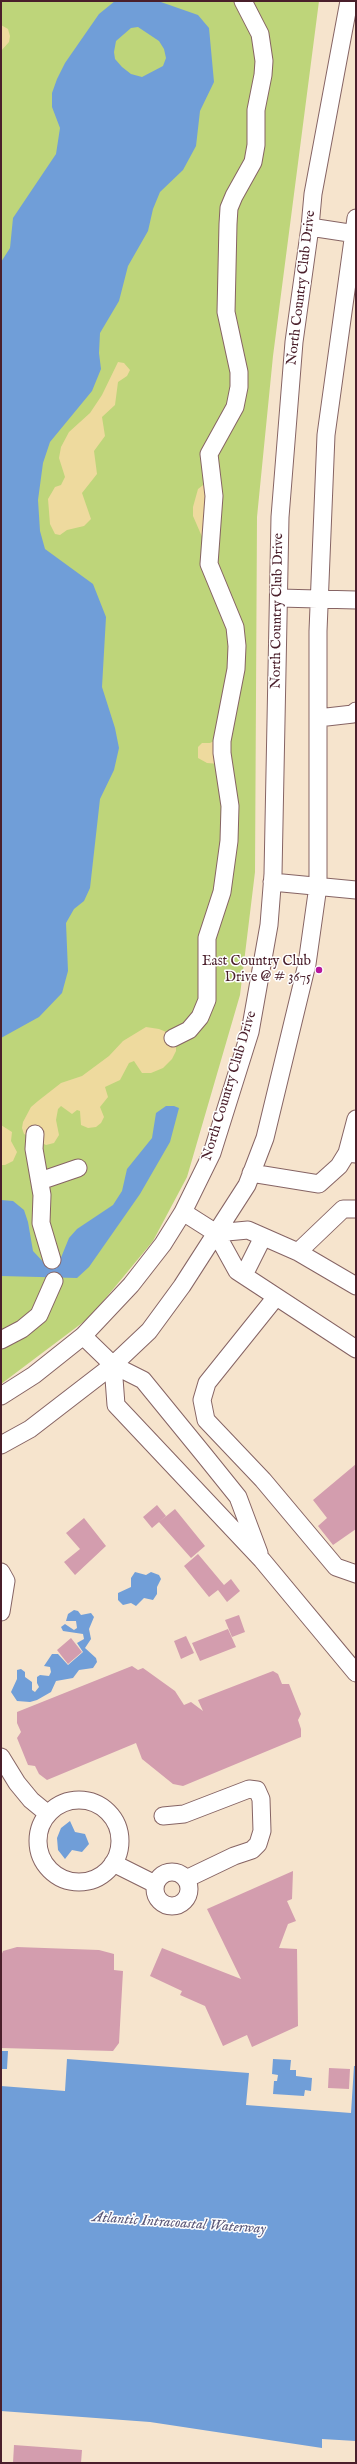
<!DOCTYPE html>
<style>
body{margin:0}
#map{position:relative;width:357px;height:2464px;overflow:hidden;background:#f6e4cd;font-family:"IM FELL English",serif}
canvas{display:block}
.frame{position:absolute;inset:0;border:2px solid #4a1f2b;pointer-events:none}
</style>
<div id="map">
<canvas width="357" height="2464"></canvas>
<div class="frame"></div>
</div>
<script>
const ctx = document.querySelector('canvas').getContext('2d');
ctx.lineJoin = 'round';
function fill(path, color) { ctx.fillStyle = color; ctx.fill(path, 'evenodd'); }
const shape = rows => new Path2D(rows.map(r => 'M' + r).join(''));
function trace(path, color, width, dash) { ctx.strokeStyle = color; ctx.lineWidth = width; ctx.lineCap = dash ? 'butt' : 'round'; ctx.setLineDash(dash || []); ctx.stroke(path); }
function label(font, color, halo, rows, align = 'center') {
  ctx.font = font + ' "IM FELL English",serif'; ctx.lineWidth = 3; ctx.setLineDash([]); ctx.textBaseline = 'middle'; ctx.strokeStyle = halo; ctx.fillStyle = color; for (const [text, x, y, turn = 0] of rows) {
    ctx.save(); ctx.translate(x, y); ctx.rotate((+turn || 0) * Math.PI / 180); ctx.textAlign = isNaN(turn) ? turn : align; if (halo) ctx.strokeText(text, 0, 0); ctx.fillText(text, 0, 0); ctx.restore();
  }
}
fill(shape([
 [1,1,319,1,273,356,257,517,255,872,240,995,187,1177,153,1241,90,1317,1,1384]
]), '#bed57a');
fill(shape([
 [1,25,8,29,10,36,9,42,1,51],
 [118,362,124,363,130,370,127,376,118,382,115,405,102,417,105,436,94,451,97,474,82,493,91,519,84,526,67,530,60,535,55,534,50,524,48,499,55,487,61,485,65,477,59,458,61,447,69,432,90,413,102,395],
 [207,482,203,539,193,516,193,507,198,489],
 [218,739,220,764,207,763,198,758,198,747,202,743,210,743],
 [146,1027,159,1029,171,1034,176,1046,176,1051,172,1059,163,1068,151,1073,142,1073,134,1061,129,1063,120,1080,105,1087,108,1097,100,1107,104,1117,101,1123,96,1127,88,1128,81,1125,80,1111,77,1110,72,1114,61,1106,58,1109,56,1120,59,1135,54,1143,46,1145,24,1134,22,1128,23,1122,31,1107,38,1101,61,1083,82,1076,109,1056,123,1041],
 [1,1125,12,1132,11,1141,17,1152,13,1161,5,1165,1,1165]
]), '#eeda9e');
fill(shape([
 [115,1,158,1,198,15,209,28,214,82,200,111,196,146,183,170,160,192,153,209,148,231,128,266,119,301,100,333,99,353,101,369,92,391,50,442,43,463,38,500,40,531,45,549,93,584,106,617,102,687,115,728,119,748,114,770,100,799,90,888,84,901,74,909,66,923,68,971,62,993,39,1017,1,1038,1,262,10,248,13,218,56,154,60,128,52,107,52,93,57,79,65,63,99,14],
 [138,27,159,41,164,49,166,58,163,66,142,77,131,74,122,67,115,59,114,52,116,41,131,28],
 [166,1106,174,1106,179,1108,170,1142,140,1194,89,1267,77,1278,1,1276,1,1200,13,1201,24,1210,28,1222,33,1251,47,1266,60,1260,69,1238,77,1229,113,1205,122,1191,127,1169,152,1138,156,1113],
 [135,1572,146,1575,151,1572,159,1575,161,1579,157,1587,157,1594,153,1600,144,1598,136,1606,131,1603,123,1605,118,1600,118,1593,131,1587,131,1578],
 [74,1610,78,1611,81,1615,91,1613,94,1617,89,1629,91,1639,85,1648,96,1658,97,1662,93,1668,79,1670,73,1678,56,1681,51,1692,37,1700,30,1702,17,1701,11,1692,17,1679,17,1670,21,1669,25,1672,25,1677,32,1682,32,1690,35,1692,39,1687,37,1683,37,1677,40,1675,49,1676,51,1672,50,1667,44,1666,52,1654,58,1654,68,1665,83,1652,77,1643,84,1639,83,1634,63,1631,61,1627,65,1624,74,1630,77,1628,76,1621,66,1621,68,1614],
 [70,1821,75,1832,85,1834,89,1844,82,1852,72,1850,65,1859,58,1850,57,1838,61,1828],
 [1,2051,8,2051,7,2069,1,2069],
 [67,2059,249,2073,246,2105,351,2113,354,2066,356,2066,356,2441,322,2439,322,2448,150,2422,1,2411,1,2086,65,2091],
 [273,2059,291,2060,290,2070,296,2070,296,2076,312,2078,311,2091,305,2090,304,2096,273,2094,274,2081,277,2081,278,2075,272,2074]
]), '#709ed8');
fill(shape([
 [356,1464,356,1529,333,1545,318,1526,327,1518,313,1500],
 [157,1505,166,1516,152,1528,143,1517],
 [175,1509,205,1546,191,1558,159,1522],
 [84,1518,106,1546,75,1575,64,1562,80,1549,66,1533],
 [198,1554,224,1585,231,1579,240,1591,227,1602,218,1590,209,1597,184,1566],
 [239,1615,245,1632,232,1637,225,1620],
 [228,1629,236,1647,200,1661,192,1643],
 [186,1636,194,1653,181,1659,174,1641],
 [71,1638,82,1652,68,1664,57,1650],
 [132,1666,138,1670,143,1668,175,1691,184,1705,191,1702,203,1711,198,1700,273,1671,278,1674,282,1684,289,1684,301,1714,298,1720,301,1729,301,1737,183,1786,173,1784,142,1759,136,1743,47,1780,39,1774,35,1766,28,1765,17,1738,21,1732,17,1723,17,1712],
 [293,1871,292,1899,287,1901,296,1921,288,1924,279,1948,297,1949,298,2026,252,2047,247,2035,223,2046,205,2006,180,1995,182,1991,150,1976,162,1948,241,1979,207,1909],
 [17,1947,99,1950,114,1954,114,1970,123,1971,119,2043,113,2051,1,2048,1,1956,3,1951],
 [329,2068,350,2069,349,2089,328,2088],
 [14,2445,82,2450,81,2463,13,2463]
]), '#d39dae');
const minor = shape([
 [310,227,356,234],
 [279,598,356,600],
 [318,718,353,714,356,711],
 [272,882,356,890],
 [173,1038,189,1030,200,1017,207,1000,207,938,222,892,229,841,230,806,222,753,222,741,236,669,237,646,235,627,209,564,214,496,209,454,235,407,239,387,239,372,226,312,228,224,229,208,234,196,253,162,256,145,256,110,263,75,264,61,260,34,243,1],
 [35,1134,34,1149,42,1195,41,1223,52,1260],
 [347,1153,356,1119],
 [251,1173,319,1184,339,1166,347,1153,356,1154],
 [40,1181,78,1168],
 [183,1212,216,1233,237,1271,356,1349],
 [216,1233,248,1230,298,1252,343,1209,356,1209],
 [298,1252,356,1286],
 [244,1275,263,1237],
 [276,1297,207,1383,202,1400,206,1420,263,1480,336,1567,356,1574],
 [83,1336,113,1365,143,1380,205,1456,238,1497,259,1553],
 [1,1340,22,1329,39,1315,54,1281],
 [113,1365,116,1405,262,1560,356,1673],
 [1,1396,34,1375,83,1336,131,1285,163,1244,183,1212,212,1153,250,1032,269,925,273,874,280,517,294,342,310,227,313,194,349,1],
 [1,1445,30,1429,113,1365,149,1331,182,1286,247,1185,265,1138,307,964,318,886,318,631,326,435,356,218],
 [1,1572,6,1581,1,1612],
 [1,1757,17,1783,31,1800,48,1814],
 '38 1841a41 41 0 1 1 82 0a41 41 0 1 1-82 0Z',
 [163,1816,184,1814,249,1789,257,1790,261,1799,262,1831,258,1844,252,1850,234,1856,186,1879],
 [113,1863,155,1884],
 '155 1889a17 17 0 1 1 34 0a17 17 0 1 1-34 0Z'
]);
trace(minor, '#866464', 19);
trace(minor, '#fff', 17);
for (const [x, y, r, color] of [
 [319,970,4,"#b5179e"]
]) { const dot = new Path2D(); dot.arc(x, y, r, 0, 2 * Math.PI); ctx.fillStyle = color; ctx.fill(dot); trace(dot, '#fff', 1.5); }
label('14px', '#4a1f2b', '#fff', [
 ["North Country Club Drive",302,288,-83],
 ["North Country Club Drive",278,611,-89],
 ["North Country Club Drive",230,1086,-73]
]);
label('14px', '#4a1f2b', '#fff', [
 ["East Country Club",311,962],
 ["Drive @ # 3675",311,978]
], 'right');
label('italic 15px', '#5b5879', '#fff', [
 ["Atlantic Intracoastal Waterway",179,2224,4]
]);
</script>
